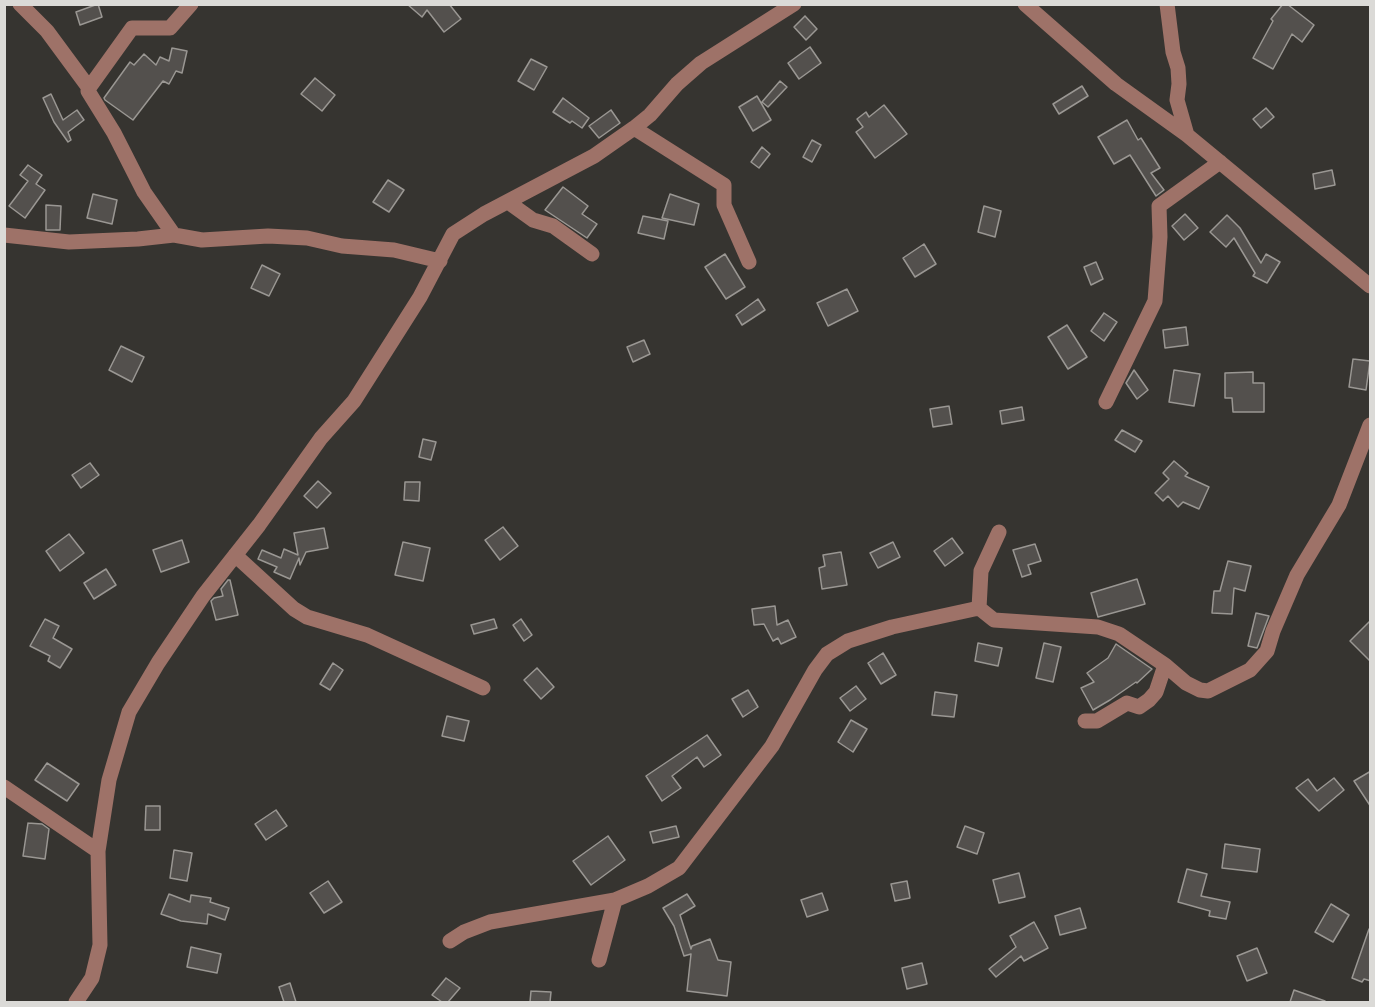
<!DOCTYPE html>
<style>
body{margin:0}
#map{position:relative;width:1375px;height:1007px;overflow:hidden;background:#363430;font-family:"Public Sans",sans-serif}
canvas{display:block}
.frame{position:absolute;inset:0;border:6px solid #dbdad7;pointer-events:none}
</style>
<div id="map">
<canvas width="1375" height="1007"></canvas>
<div class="frame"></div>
</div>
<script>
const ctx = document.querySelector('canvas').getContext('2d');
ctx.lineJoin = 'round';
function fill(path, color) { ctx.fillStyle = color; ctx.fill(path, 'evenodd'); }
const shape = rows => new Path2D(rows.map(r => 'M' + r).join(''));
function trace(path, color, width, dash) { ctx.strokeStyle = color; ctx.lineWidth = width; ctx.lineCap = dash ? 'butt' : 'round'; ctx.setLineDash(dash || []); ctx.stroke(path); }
const building = shape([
 [98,4,102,17,80,25,76,12,98,4],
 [407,4,449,4,461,19,444,32,427,10,422,17,407,4],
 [1283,4,1287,4,1314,25,1302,42,1292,34,1273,69,1253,58,1273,21,1271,19,1283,4],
 [805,16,817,29,806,40,794,27,805,16],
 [810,47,821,63,799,79,788,63,810,47],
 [172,48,187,51,182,73,176,71,169,84,163,81,133,120,105,100,104,98,130,62,134,65,144,54,156,65,160,57,169,61,172,48],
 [531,59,547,67,534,90,518,81,531,59],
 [315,78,335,95,322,111,301,94,315,78],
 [780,81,787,87,768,107,762,102,780,81],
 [1082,86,1088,96,1059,114,1053,104,1082,86],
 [51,94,63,120,77,110,84,120,68,132,71,140,68,142,54,122,43,98,51,94],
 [757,96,771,120,753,131,739,107,757,96],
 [563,98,589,118,582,128,572,121,570,123,553,112,563,98],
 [884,105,907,134,875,158,856,132,863,127,857,119,866,112,869,117,884,105],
 [1266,108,1274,117,1261,128,1253,119,1266,108],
 [611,110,620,123,599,138,589,126,611,110],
 [1127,120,1138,140,1141,138,1160,168,1151,173,1164,190,1156,196,1130,155,1114,164,1098,137,1127,120],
 [812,140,821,145,812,162,803,157,812,140],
 [762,147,770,154,759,168,751,162,762,147],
 [28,165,42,175,36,184,45,190,25,218,9,206,28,181,20,175,28,165],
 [1332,170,1335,185,1315,189,1313,174,1332,170],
 [388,180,404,190,389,212,373,202,388,180],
 [563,187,588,206,582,214,597,224,587,238,545,210,563,187],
 [93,194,117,200,112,224,87,218,93,194],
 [670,194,699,204,694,225,662,218,670,194],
 [46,205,61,206,60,230,46,230,46,205],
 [984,206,1001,211,995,237,978,232,984,206],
 [1185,214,1198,228,1184,240,1172,226,1185,214],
 [1227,215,1240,228,1261,263,1266,254,1280,262,1267,283,1253,276,1255,273,1234,238,1226,247,1210,232,1227,215],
 [643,216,668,221,664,239,638,233,643,216],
 [924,244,936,264,915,277,903,258,924,244],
 [725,254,745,287,726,299,705,267,725,254],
 [1096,262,1103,279,1091,285,1084,267,1096,262],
 [262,265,280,274,269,296,251,288,262,265],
 [847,289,858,311,828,326,817,303,847,289],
 [758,299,765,310,742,325,736,315,758,299],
 [1104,313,1117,322,1104,341,1091,331,1104,313],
 [1067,325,1087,357,1068,369,1048,337,1067,325],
 [1186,327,1188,345,1165,348,1163,330,1186,327],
 [644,340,650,354,633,362,627,347,644,340],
 [121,346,144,357,132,382,109,370,121,346],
 [1353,359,1370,361,1366,390,1349,387,1353,359],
 [1134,370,1148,390,1137,399,1126,383,1134,370],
 [1174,370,1200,374,1194,406,1169,402,1174,370],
 [1253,372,1253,383,1264,383,1264,412,1233,412,1232,398,1225,398,1225,373,1253,372],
 [949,406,952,424,933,427,930,409,949,406],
 [1022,407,1024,420,1002,424,1000,411,1022,407],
 [1122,430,1142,441,1135,452,1115,440,1122,430],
 [423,439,436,442,431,460,419,457,423,439],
 [1174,461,1188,473,1185,476,1209,487,1199,509,1183,502,1178,507,1168,496,1163,501,1155,493,1169,479,1163,473,1174,461],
 [90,463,99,475,81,488,72,475,90,463],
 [318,481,331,493,317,508,304,496,318,481],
 [405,482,420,482,419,501,404,500,405,482],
 [503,527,518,546,500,560,485,540,503,527],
 [324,528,328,548,306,552,300,565,299,558,290,579,274,572,277,567,258,559,262,550,281,558,284,549,298,555,294,533,324,528],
 [69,534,84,553,60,571,46,551,69,534],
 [952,538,963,553,945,566,934,551,952,538],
 [182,540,189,562,161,572,153,550,182,540],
 [403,542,430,548,423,581,395,575,403,542],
 [893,542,900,557,878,568,870,553,893,542],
 [1035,544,1041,561,1028,565,1031,574,1022,577,1013,550,1035,544],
 [841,552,847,585,822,589,819,568,825,566,823,555,841,552],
 [1228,561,1251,566,1245,591,1234,588,1232,614,1212,613,1214,591,1220,591,1228,561],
 [106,569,116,585,94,599,84,583,106,569],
 [1137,579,1145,604,1098,617,1091,593,1137,579],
 [228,580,230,580,238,615,216,620,211,601,214,598,223,596,221,589,228,580],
 [775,606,777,625,788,620,796,637,781,644,778,638,773,641,764,624,754,625,752,609,775,606],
 [1256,613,1269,616,1257,648,1248,646,1256,613],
 [45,619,59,626,53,638,72,649,60,668,48,661,50,656,30,646,45,619],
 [494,619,497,628,474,634,471,625,494,619],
 [521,619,532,635,524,641,513,625,521,619],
 [1371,620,1371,662,1350,641,1371,620],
 [978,643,1002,648,998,666,975,661,978,643],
 [1044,643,1061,647,1053,682,1036,678,1044,643],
 [1116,644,1152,669,1137,683,1136,682,1110,700,1093,710,1081,688,1094,682,1087,673,1108,658,1116,644],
 [883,653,896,675,881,684,868,663,883,653],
 [333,663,343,670,330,690,320,684,333,663],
 [537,668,554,687,541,699,524,680,537,668],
 [856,686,866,699,850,711,840,698,856,686],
 [748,690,758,707,743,717,732,699,748,690],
 [935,692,957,695,954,717,932,715,935,692],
 [447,716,469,721,464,741,442,736,447,716],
 [851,720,867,729,853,752,838,742,851,720],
 [707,735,721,755,704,767,697,757,672,776,681,788,662,801,646,776,707,735],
 [47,763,79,784,67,801,35,780,47,763],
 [1371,771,1371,807,1354,781,1371,771],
 [1334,778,1344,790,1319,811,1296,788,1308,779,1317,791,1334,778],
 [146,806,160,806,160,830,145,830,146,806],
 [276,810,287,826,266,840,255,824,276,810],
 [28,823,42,824,49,829,45,859,23,856,28,823],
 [676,826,679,837,653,843,650,832,676,826],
 [965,826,984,833,977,854,957,847,965,826],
 [608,836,625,860,591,885,573,861,608,836],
 [1225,844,1260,849,1257,872,1222,868,1225,844],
 [174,850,192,853,187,881,170,878,174,850],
 [1187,869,1207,874,1201,896,1230,902,1226,919,1209,916,1210,911,1178,902,1187,869],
 [1019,873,1025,897,999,903,993,880,1019,873],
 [328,881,342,902,324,913,310,893,328,881],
 [907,881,910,898,895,901,891,884,907,881],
 [822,893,828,910,807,917,801,900,822,893],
 [169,894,190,902,191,895,211,898,210,902,229,908,225,920,208,914,207,924,181,921,161,914,169,894],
 [687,894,695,906,680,915,691,949,692,946,710,939,718,960,731,962,727,996,687,991,691,954,684,956,674,926,663,908,687,894],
 [1331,904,1349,915,1333,942,1315,932,1331,904],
 [1080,908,1086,928,1060,935,1055,916,1080,908],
 [1034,922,1048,948,1024,961,1021,956,996,977,989,969,1016,947,1010,936,1034,922],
 [1369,929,1371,929,1371,981,1364,979,1362,982,1352,978,1369,929],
 [191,947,221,954,217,973,187,967,191,947],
 [1257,948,1267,973,1247,981,1237,956,1257,948],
 [922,963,927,984,907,989,902,968,922,963],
 [446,978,460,988,448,1002,442,1002,432,995,446,978],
 [290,983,296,1002,284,1002,279,987,290,983],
 [1294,990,1325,1001,1325,1002,1290,1002,1294,990],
 [531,991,551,992,550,1002,530,1002,531,991]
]);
fill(building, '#53504d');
trace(building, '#9a9793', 1.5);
trace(shape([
 [20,4,47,31,89,88,88,91,114,133,144,192,174,235],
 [1025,4,1116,84,1187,135,1370,286],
 [1167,4,1173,52,1178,68,1179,84,1177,100,1187,135],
 [89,88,132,28,170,28,191,4],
 [634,128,724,185,724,205,749,262],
 [508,202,533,220,553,226,592,254],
 [4,235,69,242,138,239,174,235,202,240,268,236,307,238,342,246,394,250,440,261],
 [1106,402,1155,301,1160,237,1159,206,1220,162],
 [235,555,294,609,307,617,367,635,483,688],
 [979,608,981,571,999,532],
 [1085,721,1097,721,1127,703,1139,707,1149,700,1156,692,1165,665,1186,683,1200,690,1208,691,1250,670,1267,651,1273,631,1297,575,1339,505,1370,425],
 [4,787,98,851],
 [450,941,464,932,490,922,615,900,648,886,679,868,772,746,815,670,827,654,848,641,892,627,979,608,994,620,1098,627,1119,634,1165,665],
 [599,960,615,900],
 [76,1002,92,978,100,945,98,851,109,780,129,712,158,663,203,596,259,525,321,438,354,401,420,297,453,234,484,214,594,156,634,128,650,115,677,84,701,63,794,4]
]), '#9e7268', 15);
</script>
